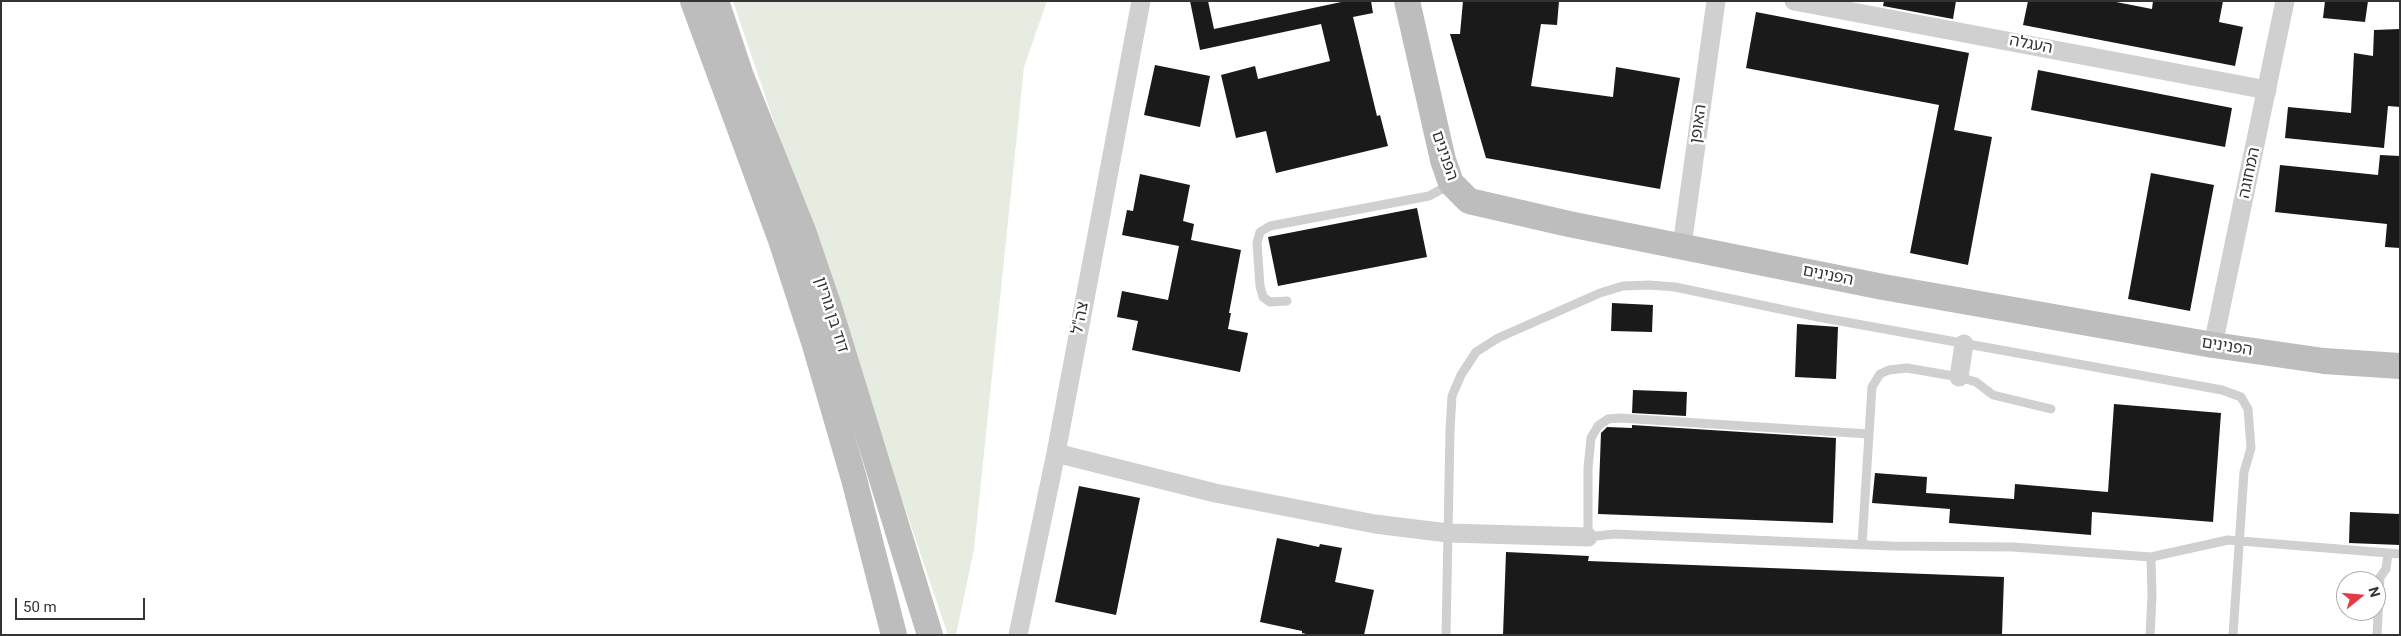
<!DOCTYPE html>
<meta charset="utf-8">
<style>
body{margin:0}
#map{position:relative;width:2401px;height:636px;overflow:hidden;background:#fff;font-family:Roboto,sans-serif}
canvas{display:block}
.frame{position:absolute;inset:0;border:2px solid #333;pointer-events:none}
.north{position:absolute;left:2336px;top:571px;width:50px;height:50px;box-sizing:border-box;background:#fff;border:1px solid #adadad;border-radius:50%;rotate:73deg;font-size:14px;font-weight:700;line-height:20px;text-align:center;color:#333}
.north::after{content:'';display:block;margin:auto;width:18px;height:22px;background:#e63946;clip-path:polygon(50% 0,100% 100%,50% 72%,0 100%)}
.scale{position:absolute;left:15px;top:598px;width:130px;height:22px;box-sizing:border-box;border:2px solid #333;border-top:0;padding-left:6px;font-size:15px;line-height:18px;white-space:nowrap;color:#333;-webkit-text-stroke:4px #fff;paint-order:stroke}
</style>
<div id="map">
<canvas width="2401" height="636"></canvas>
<div class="frame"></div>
<div class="north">N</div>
<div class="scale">50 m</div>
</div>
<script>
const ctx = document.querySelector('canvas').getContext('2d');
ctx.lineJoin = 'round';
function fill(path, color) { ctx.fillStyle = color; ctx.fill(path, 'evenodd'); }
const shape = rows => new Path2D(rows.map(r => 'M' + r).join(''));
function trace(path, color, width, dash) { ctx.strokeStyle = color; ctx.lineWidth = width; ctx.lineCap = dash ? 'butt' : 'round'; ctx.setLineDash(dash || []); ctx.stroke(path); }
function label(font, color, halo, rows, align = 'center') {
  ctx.font = font + ' Roboto,"Noto Sans Hebrew",sans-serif'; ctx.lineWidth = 5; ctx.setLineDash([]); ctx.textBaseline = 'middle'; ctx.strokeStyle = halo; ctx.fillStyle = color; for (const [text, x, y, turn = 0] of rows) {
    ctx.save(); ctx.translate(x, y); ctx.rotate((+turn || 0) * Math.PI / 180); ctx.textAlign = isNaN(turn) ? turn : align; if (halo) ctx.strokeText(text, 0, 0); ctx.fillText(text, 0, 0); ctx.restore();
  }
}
fill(shape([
 [733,1,1047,1,1024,67,974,549,956,635,948,635]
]), '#e6ecdf');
fill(shape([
 [1190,1,1208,1,1214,29,1346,1,1371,1,1373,13,1353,17,1377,116,1380,115,1388,146,1276,173,1266,131,1236,138,1221,75,1255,66,1258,79,1330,61,1321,24,1200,50],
 [1463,1,1559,1,1557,25,1541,24,1531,86,1613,97,1616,67,1680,78,1660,189,1486,158,1450,34,1460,34],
 [1884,1,1956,1,1953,19,1883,6],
 [2028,1,2111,1,2152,9,2153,1,2223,1,2219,22,2243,27,2235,66,2023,25],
 [2325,1,2368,1,2365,22,2323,18],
 [1756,12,1969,53,1954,130,1992,137,1968,265,1910,253,1939,105,1746,68],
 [2400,29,2400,107,2388,106,2384,148,2285,138,2288,107,2351,113,2354,53,2373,56,2374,30],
 [1155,65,1210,76,1200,127,1144,115],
 [2038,70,2232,108,2225,147,2031,110],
 [2380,155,2400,156,2400,248,2385,247,2387,224,2275,212,2280,165,2378,175],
 [2151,173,2214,185,2190,311,2128,299],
 [1140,174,1190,185,1183,221,1194,224,1191,240,1241,250,1229,313,1231,313,1228,329,1248,333,1240,372,1132,350,1138,321,1117,317,1122,291,1168,300,1179,246,1122,235,1127,210,1133,211],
 [1417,208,1427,257,1278,286,1268,237],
 [1612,303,1653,305,1652,332,1611,331],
 [1797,324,1838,327,1836,379,1795,377],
 [1633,390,1687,392,1686,416,1632,413],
 [2114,404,2221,413,2213,522,2092,512,2091,535,1949,523,1950,509,1872,503,1875,473,1927,477,1926,493,2014,499,2015,484,2108,492],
 [1632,425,1836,438,1833,523,1598,514,1601,433,1607,427,1632,428],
 [1079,486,1140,498,1116,615,1055,602],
 [2350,512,2400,514,2400,545,2349,543],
 [1277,538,1319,547,1320,544,1342,548,1335,582,1374,590,1364,635,1310,635,1302,633,1302,631,1260,622],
 [1506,552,1589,556,1588,561,2004,577,2002,635,1503,635]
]), '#1a1a1a');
trace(shape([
 [1287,301,1270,302,1263,297,1260,286,1257,243,1260,232,1270,226,1429,196,1449,185],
 [1869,434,1620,418,1608,419,1598,426,1591,438,1588,468,1588,537,1614,534,1891,546,2013,547,2151,557,2228,540,2400,554],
 [1862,544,1872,387,1880,374,1889,370,1907,368,1959,377,1976,382,1993,395,2051,409],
 [1446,635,1450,431,1452,396,1461,375,1476,352,1498,338,1600,293,1623,286,1649,285,1675,287,1818,317,2222,390,2241,397,2248,409,2251,448,2244,472,2233,635],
 [2150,635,2152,597,2151,557],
 [2377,635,2380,577,2386,569,2388,553]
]), '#d0d0d0', 9);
trace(shape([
 [1794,1,2267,90],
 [1682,246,1716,1],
 [2213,345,2285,1],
 [1959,377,1964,344],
 [1056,453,1215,493,1375,524,1448,533,1588,537],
 [1018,635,1056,453,1141,1]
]), '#d0d0d0', 19);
trace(shape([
 [693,1,781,240,815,345,854,479,894,635],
 [716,1,741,76,803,231,829,307,930,635],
 [1407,1,1443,160,1451,183,1469,201,1569,224,1883,287,2213,345,2324,361,2400,366]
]), '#bdbdbd', 26);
label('16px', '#333', '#fff', [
 ["העגלה",2031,45,11],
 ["האופן",1699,124,-82],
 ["הפנינים",1444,156,71],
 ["המחוגה",2250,173,-78],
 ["הפנינים",1828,276,11],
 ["דוד בן גוריון",831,315,72],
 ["צה\"ל",1081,318,-79],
 ["הפנינים",2227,347,9]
]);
</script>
